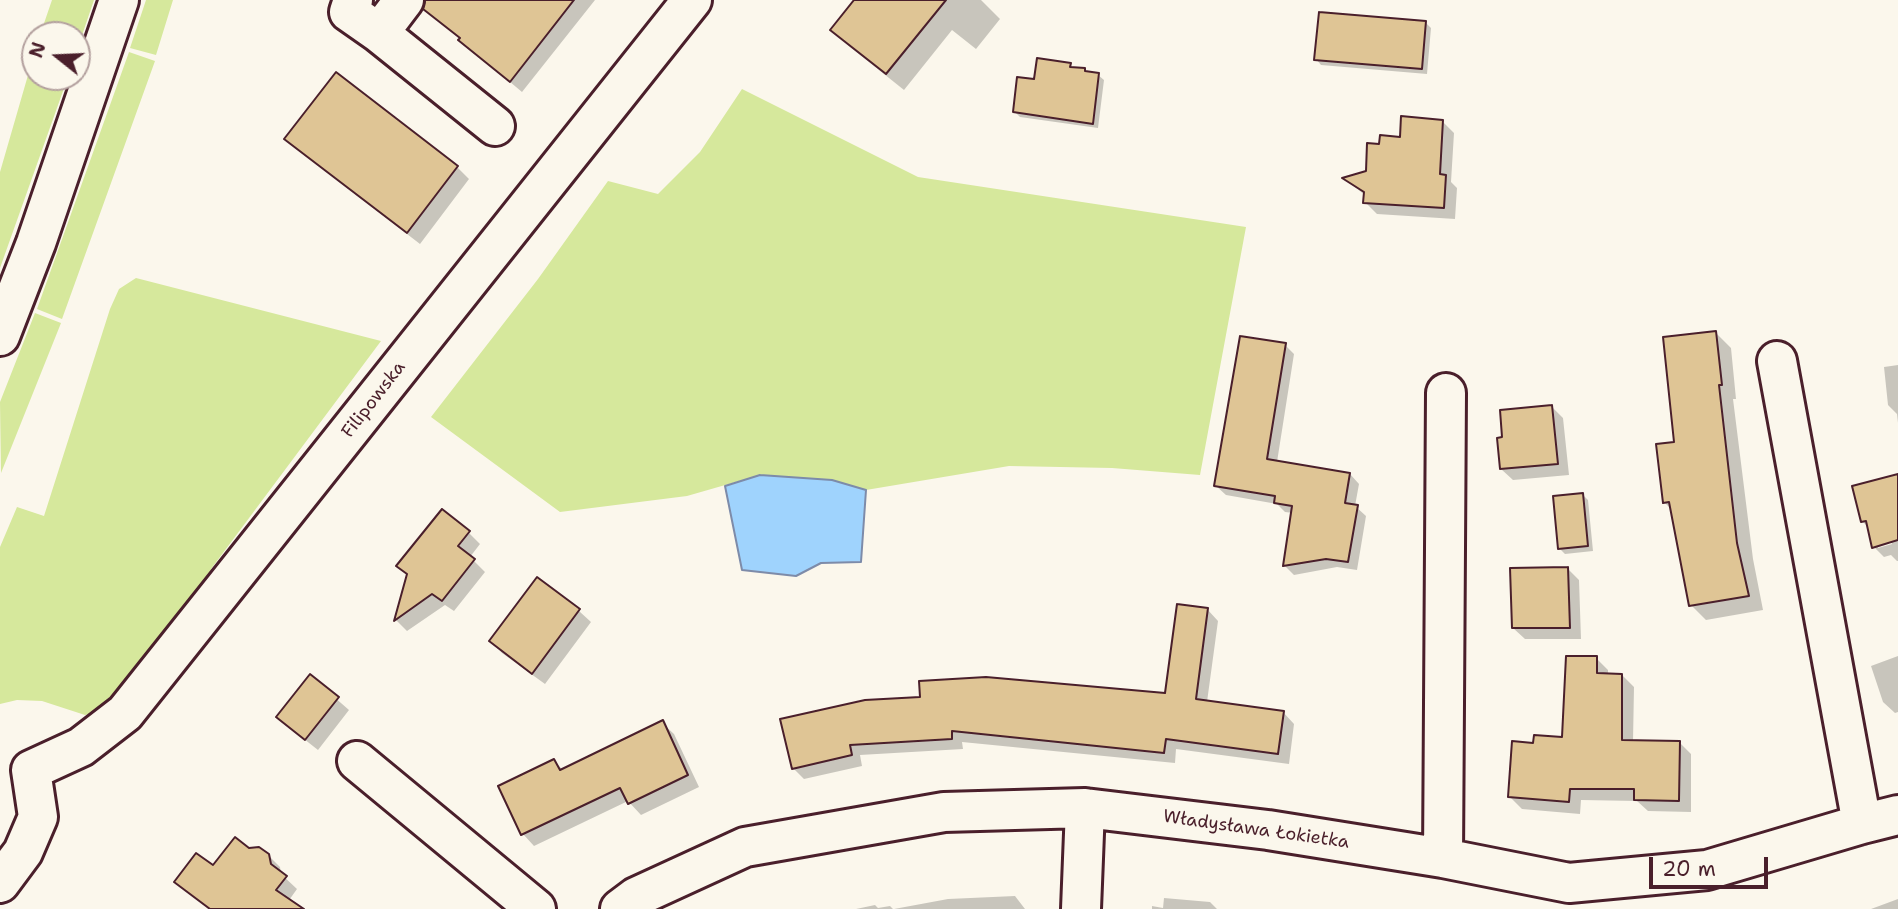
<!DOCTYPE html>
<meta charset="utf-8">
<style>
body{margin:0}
#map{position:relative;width:1898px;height:909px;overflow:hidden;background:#fbf7ec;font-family:"Shantell Sans",sans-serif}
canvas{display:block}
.north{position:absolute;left:21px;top:21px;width:70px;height:70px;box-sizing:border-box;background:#fbf7ec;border:2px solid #b4a19f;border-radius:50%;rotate:288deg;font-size:19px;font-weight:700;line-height:28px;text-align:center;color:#4a1f2b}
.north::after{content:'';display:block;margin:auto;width:24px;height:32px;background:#4a1f2b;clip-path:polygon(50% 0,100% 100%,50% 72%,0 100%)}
.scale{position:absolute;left:1649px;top:857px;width:119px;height:32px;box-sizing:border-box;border:4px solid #4a1f2b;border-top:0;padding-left:9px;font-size:21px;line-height:24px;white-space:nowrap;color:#4a1f2b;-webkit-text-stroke:5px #fbf7ec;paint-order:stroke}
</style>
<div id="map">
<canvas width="1898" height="909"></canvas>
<div class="north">N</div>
<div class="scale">20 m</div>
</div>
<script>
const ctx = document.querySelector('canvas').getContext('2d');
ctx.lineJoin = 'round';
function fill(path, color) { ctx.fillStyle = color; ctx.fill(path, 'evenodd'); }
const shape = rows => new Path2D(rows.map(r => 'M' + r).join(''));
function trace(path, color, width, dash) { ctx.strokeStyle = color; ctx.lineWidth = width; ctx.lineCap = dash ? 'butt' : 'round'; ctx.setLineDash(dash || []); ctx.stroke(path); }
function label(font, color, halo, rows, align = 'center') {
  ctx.font = font + ' "Shantell Sans",sans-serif'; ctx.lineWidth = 6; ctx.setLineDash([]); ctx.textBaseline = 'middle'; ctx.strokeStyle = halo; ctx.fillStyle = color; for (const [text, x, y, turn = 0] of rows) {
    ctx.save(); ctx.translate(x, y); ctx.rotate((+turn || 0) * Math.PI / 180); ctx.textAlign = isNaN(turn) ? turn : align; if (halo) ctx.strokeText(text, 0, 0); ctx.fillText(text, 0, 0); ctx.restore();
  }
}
fill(shape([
 [52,0,94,0,77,50,77,35,40,35],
 [146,0,173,0,156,55,130,48],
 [35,51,35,77,68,77,0,268,0,172],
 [129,52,155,61,62,319,37,309],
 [742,89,918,177,1246,227,1200,475,1112,468,1009,466,866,490,832,480,760,475,687,496,560,512,431,417,538,279,608,181,658,194,700,152],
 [136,278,381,341,211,569,216,574,112,708,85,715,42,701,17,700,0,704,0,547,17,507,44,516,110,309,119,289],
 [35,313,61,323,1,473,0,402]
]), '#d6e89c');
const water = shape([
 [760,475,832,480,866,490,861,562,821,563,796,576,742,570,725,486,760,475]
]);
fill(water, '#9fd3fd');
trace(water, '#7d8ba9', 2);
fill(shape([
 [492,0,595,0,522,92,460,40],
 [856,0,981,0,1000,19,976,49,952,30,904,90,849,46,833,30],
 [1426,23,1431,28,1427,74,1321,65,1316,59],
 [1070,64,1074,69,1098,75,1104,80,1098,128,1020,117,1014,111,1036,81],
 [336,75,457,167,469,179,420,244,298,150,287,139],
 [1442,121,1454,133,1451,182,1457,188,1455,219,1377,214,1365,202,1366,196,1345,179,1368,173,1381,146],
 [1716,333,1731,348,1736,399,1733,399,1753,559,1763,610,1706,620,1691,605,1672,510,1664,502,1676,443],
 [1285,345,1294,354,1277,462,1350,474,1359,484,1355,506,1366,516,1357,570,1337,567,1294,575,1285,566,1293,513,1285,512,1277,504,1226,495,1216,486],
 [1898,365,1898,423,1897,414,1888,405,1884,367],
 [1552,407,1563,418,1569,475,1513,480,1501,469,1504,439],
 [1898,476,1898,561,1897,561,1891,555,1884,557,1874,547,1870,529,1862,521],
 [1891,541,1892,544,1878,548,1878,544],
 [1583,495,1588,500,1593,551,1565,554,1559,548],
 [469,533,480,544,470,557,485,572,454,611,445,605,407,631,396,620,409,576,399,566],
 [1568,569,1579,580,1581,639,1525,639,1513,628],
 [537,579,579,611,591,622,545,684,502,653,491,641],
 [1207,609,1218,621,1207,702,1283,712,1294,724,1289,764,1176,749,1175,763,962,742,963,749,860,755,862,766,804,779,793,768,782,720,1167,695],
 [1898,656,1898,712,1895,713,1883,702,1871,666],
 [1596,658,1608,670,1608,675,1622,675,1634,687,1633,742,1679,742,1691,754,1691,812,1648,811,1637,801,1581,800,1580,814,1522,809,1510,797,1535,744,1564,739],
 [310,676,349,710,318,750,290,728],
 [662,723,674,734,699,787,641,815,628,801,534,846,523,834,500,787,554,761,563,770],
 [249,849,268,855,280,867,281,874,297,889,287,903,290,909,209,909,177,882,214,868],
 [1015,896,1025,909,894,909,948,899],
 [1164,898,1210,902,1217,909,1152,909,1152,906,1163,908],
 [1898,899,1898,909,1871,909],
 [875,905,878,908,890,906,893,909,856,909]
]), '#0003');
const building = shape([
 [425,0,574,0,510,82,458,40,460,38,423,9,425,0],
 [854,0,946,0,886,74,830,30,854,0],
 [1319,12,1426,21,1422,69,1314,60,1319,12],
 [1037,58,1071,63,1070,67,1085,68,1085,71,1099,73,1093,124,1013,112,1017,77,1034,79,1037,58],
 [336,72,458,166,407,233,284,139,336,72],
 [1401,116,1443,120,1440,174,1446,175,1444,208,1363,203,1364,192,1342,178,1366,171,1367,143,1379,144,1380,135,1400,137,1401,116],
 [1716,331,1722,385,1719,385,1737,543,1749,596,1689,606,1669,502,1663,503,1656,444,1674,442,1663,337,1716,331],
 [1240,336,1286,343,1267,459,1350,473,1345,503,1358,505,1348,562,1326,559,1283,566,1292,506,1274,503,1275,496,1214,486,1240,336],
 [1552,405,1558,464,1500,469,1497,438,1502,437,1500,410,1552,405],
 [1898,474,1898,540,1872,548,1866,521,1861,522,1852,486,1898,474],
 [1583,493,1588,546,1558,549,1553,496,1583,493],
 [442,509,470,531,458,546,475,559,442,601,432,594,394,621,407,574,396,566,442,509],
 [1568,567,1570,628,1512,628,1510,568,1568,567],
 [537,577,580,609,532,674,489,641,537,577],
 [1177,604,1208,608,1196,699,1284,711,1278,754,1166,739,1164,753,952,731,952,739,850,745,852,755,792,769,780,719,865,700,920,697,919,681,986,677,1165,693,1177,604],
 [1566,656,1597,656,1597,673,1622,674,1622,740,1680,741,1679,801,1634,800,1634,789,1570,789,1569,802,1508,797,1512,741,1533,743,1534,735,1562,737,1566,656],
 [310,674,339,697,305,740,276,717,310,674],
 [663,720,688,775,628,804,620,788,521,835,498,786,554,759,560,770,663,720],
 [235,837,249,848,259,847,269,854,271,864,287,876,276,890,304,909,210,909,174,882,196,853,213,865,235,837]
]);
fill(building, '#dfc595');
trace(building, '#4a1f2b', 2);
const minor = shape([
 [353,0,349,12,379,33],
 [404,0,379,33,495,126],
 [1777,361,1862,824],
 [357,761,536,909],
 [1443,858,1446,393],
 [0,883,23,852,38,817,31,770,81,747,125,713,692,0],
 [620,909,636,897,745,847,944,812,1085,808,1268,830,1443,858,1569,883,1707,870,1862,824,1898,815],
 [1081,909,1085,808]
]);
const major = shape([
 [0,336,36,243,119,0]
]);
trace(minor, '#4a1f2b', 44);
trace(major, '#4a1f2b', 44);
trace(minor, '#fbf7ec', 38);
trace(major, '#fbf7ec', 38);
label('18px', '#4a1f2b', '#fbf7ec', [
 ["Filipowska",374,400,-52],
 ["Władysława Łokietka",1256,830,8]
]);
</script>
